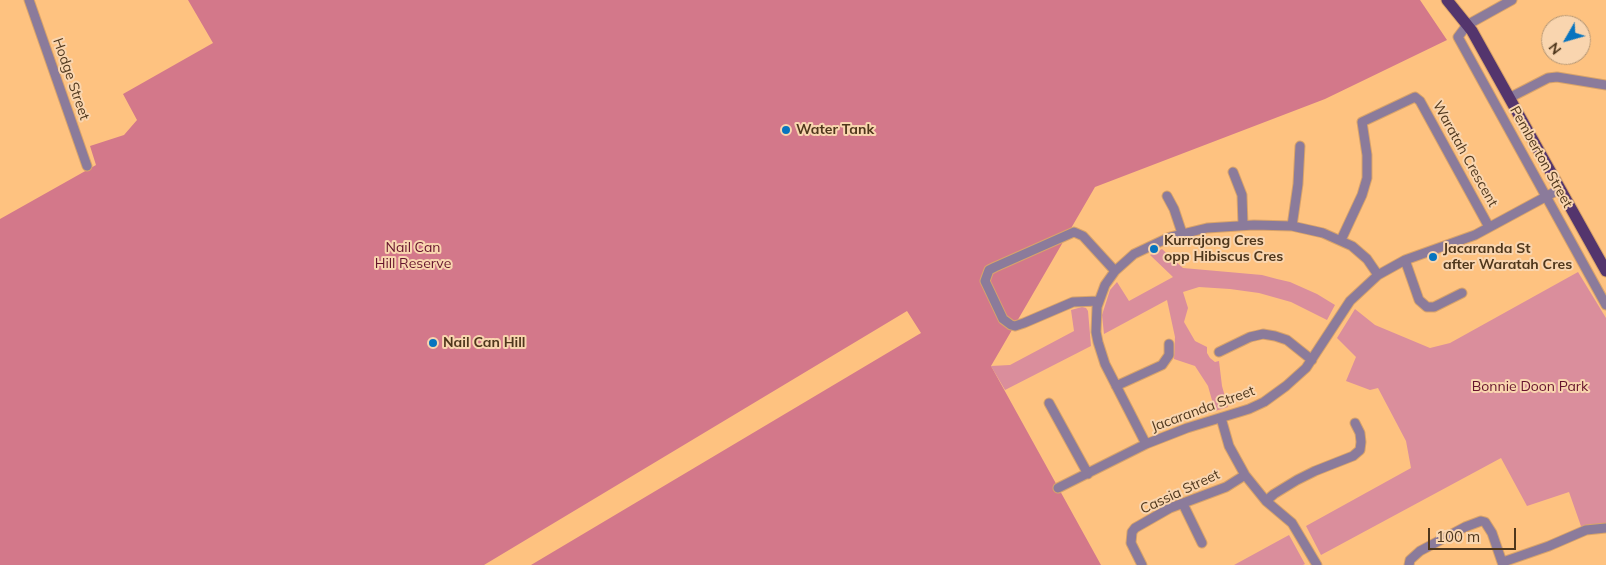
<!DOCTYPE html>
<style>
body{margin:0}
#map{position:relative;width:1606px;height:565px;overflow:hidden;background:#fec280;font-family:Mulish,sans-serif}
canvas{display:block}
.north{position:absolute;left:1541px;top:15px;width:50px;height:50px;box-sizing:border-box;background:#f9d5af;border:1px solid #b59674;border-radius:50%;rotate:232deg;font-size:14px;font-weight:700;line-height:20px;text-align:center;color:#4f371c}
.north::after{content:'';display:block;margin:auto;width:18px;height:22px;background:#0874bf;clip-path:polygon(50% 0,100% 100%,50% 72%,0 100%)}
.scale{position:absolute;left:1428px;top:528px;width:88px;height:22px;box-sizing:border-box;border:2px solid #4f371c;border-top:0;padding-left:6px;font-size:15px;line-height:18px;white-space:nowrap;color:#4f371c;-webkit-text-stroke:4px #f9d5af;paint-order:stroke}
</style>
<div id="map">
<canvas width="1606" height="565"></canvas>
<div class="north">N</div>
<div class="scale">100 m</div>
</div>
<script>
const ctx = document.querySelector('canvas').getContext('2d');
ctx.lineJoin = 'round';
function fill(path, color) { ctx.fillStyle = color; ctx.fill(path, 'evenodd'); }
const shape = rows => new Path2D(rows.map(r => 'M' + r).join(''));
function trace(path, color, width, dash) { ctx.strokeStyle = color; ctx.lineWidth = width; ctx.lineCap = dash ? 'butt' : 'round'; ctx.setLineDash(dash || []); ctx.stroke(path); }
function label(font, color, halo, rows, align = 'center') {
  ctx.font = font + ' Mulish,sans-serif'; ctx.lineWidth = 4; ctx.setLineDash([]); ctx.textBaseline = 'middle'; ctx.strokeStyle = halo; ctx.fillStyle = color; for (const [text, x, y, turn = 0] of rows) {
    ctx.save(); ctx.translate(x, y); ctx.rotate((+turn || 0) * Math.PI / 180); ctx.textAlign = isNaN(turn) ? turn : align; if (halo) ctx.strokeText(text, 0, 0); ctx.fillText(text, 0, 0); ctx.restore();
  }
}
fill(shape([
 [1162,249,1183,268,1262,275,1277,279,1290,282,1317,294,1335,305,1327,320,1291,302,1259,293,1230,289,1199,287,1183,292,1188,308,1184,322,1195,341,1207,347,1207,353,1210,358,1215,362,1219,361,1222,386,1228,407,1215,411,1208,386,1195,366,1174,359,1175,337,1167,300,1104,334,1102,315,1110,290,1117,282,1129,301,1173,277,1150,255],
 [1578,272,1606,318,1606,523,1582,529,1569,492,1527,506,1501,458,1321,555,1306,526,1411,468,1406,441,1378,388,1370,390,1346,381,1356,357,1337,338,1355,309,1375,325,1430,348,1450,343],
 [1082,307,1086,308,1088,311,1091,346,1005,390,991,366,1010,365,1074,331,1071,310],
 [1289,535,1305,564,1303,565,1234,565]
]), '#da8e9c');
fill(shape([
 [188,0,1420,0,1447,40,1325,99,1095,187,991,366,1101,565,531,565,921,333,907,311,484,565,0,565,0,219,96,165,90,146,124,135,137,120,123,94,213,43]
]), '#d3788a');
const minor = shape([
 [29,0,87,166],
 [1512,0,1467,25,1458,37,1606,305],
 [1509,98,1548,78,1557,77,1606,85],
 [1233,172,1242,195,1243,225],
 [1167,196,1174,209,1182,233],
 [1292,226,1298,184,1300,146],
 [1341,240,1362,195,1367,178,1367,155,1362,122,1415,97,1420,101,1489,227],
 [1405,260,1419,300,1427,307,1434,307,1462,293],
 [1099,301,1073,302,1024,323,1015,326,1011,325,1003,319,985,281,989,270,995,267,1074,232,1083,236,1115,271],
 [1219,352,1250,337,1263,334,1275,336,1287,340,1312,360],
 [1116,386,1162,365,1169,355,1169,344],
 [1049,403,1088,474],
 [1221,418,1229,446,1245,475,1266,501,1292,523,1317,565],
 [1146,444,1105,364,1098,342,1096,332,1097,307,1105,285,1115,271,1134,254,1170,237,1207,228,1254,225,1292,226,1323,233,1352,246,1367,259,1378,275],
 [1058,488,1146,444,1187,428,1249,409,1264,402,1286,386,1306,368,1350,301,1378,275,1405,260,1475,235,1560,189],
 [1266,501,1274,494,1297,480,1315,471,1353,456,1360,450,1361,442,1360,433,1355,423],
 [1183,504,1202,543],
 [1503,562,1549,546,1586,530,1606,528],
 [1142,565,1131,543,1132,532,1135,528,1170,508,1226,487,1245,475],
 [1409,565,1410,560,1420,551,1465,527,1481,521,1485,522,1492,533,1503,565]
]);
const major = shape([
 [1447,0,1472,31,1606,271]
]);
trace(minor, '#d8a36a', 11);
trace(major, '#d8a36a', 13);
trace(minor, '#8b7b9b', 9);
trace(major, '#54356d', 11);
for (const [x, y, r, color] of [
 [786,130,5,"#0874bf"],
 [1154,249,5,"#0874bf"],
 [1433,257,5,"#0874bf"],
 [433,343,5,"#0874bf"]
]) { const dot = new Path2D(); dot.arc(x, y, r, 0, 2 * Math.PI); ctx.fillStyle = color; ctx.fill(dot); trace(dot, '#f9d5af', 2); }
label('14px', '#4f371c', '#f9d5af', [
 ["Hodge Street",71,79,71],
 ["Waratah Crescent",1465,154,61],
 ["Pemberton Street",1541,157,61],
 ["Jacaranda Street",1203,409,-20],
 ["Cassia Street",1180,492,-25]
]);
label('bold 14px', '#4f371c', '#f9d5af', [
 ["Water Tank",796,130],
 ["Kurrajong Cres",1164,241],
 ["opp Hibiscus Cres",1164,257],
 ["Jacaranda St",1443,249],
 ["after Waratah Cres",1443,265],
 ["Nail Can Hill",443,343]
], 'left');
label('14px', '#65132c', '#f9d5af', [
 ["Nail Can",413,248],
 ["Hill Reserve",413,264],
 ["Bonnie Doon Park",1530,387]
]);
</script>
